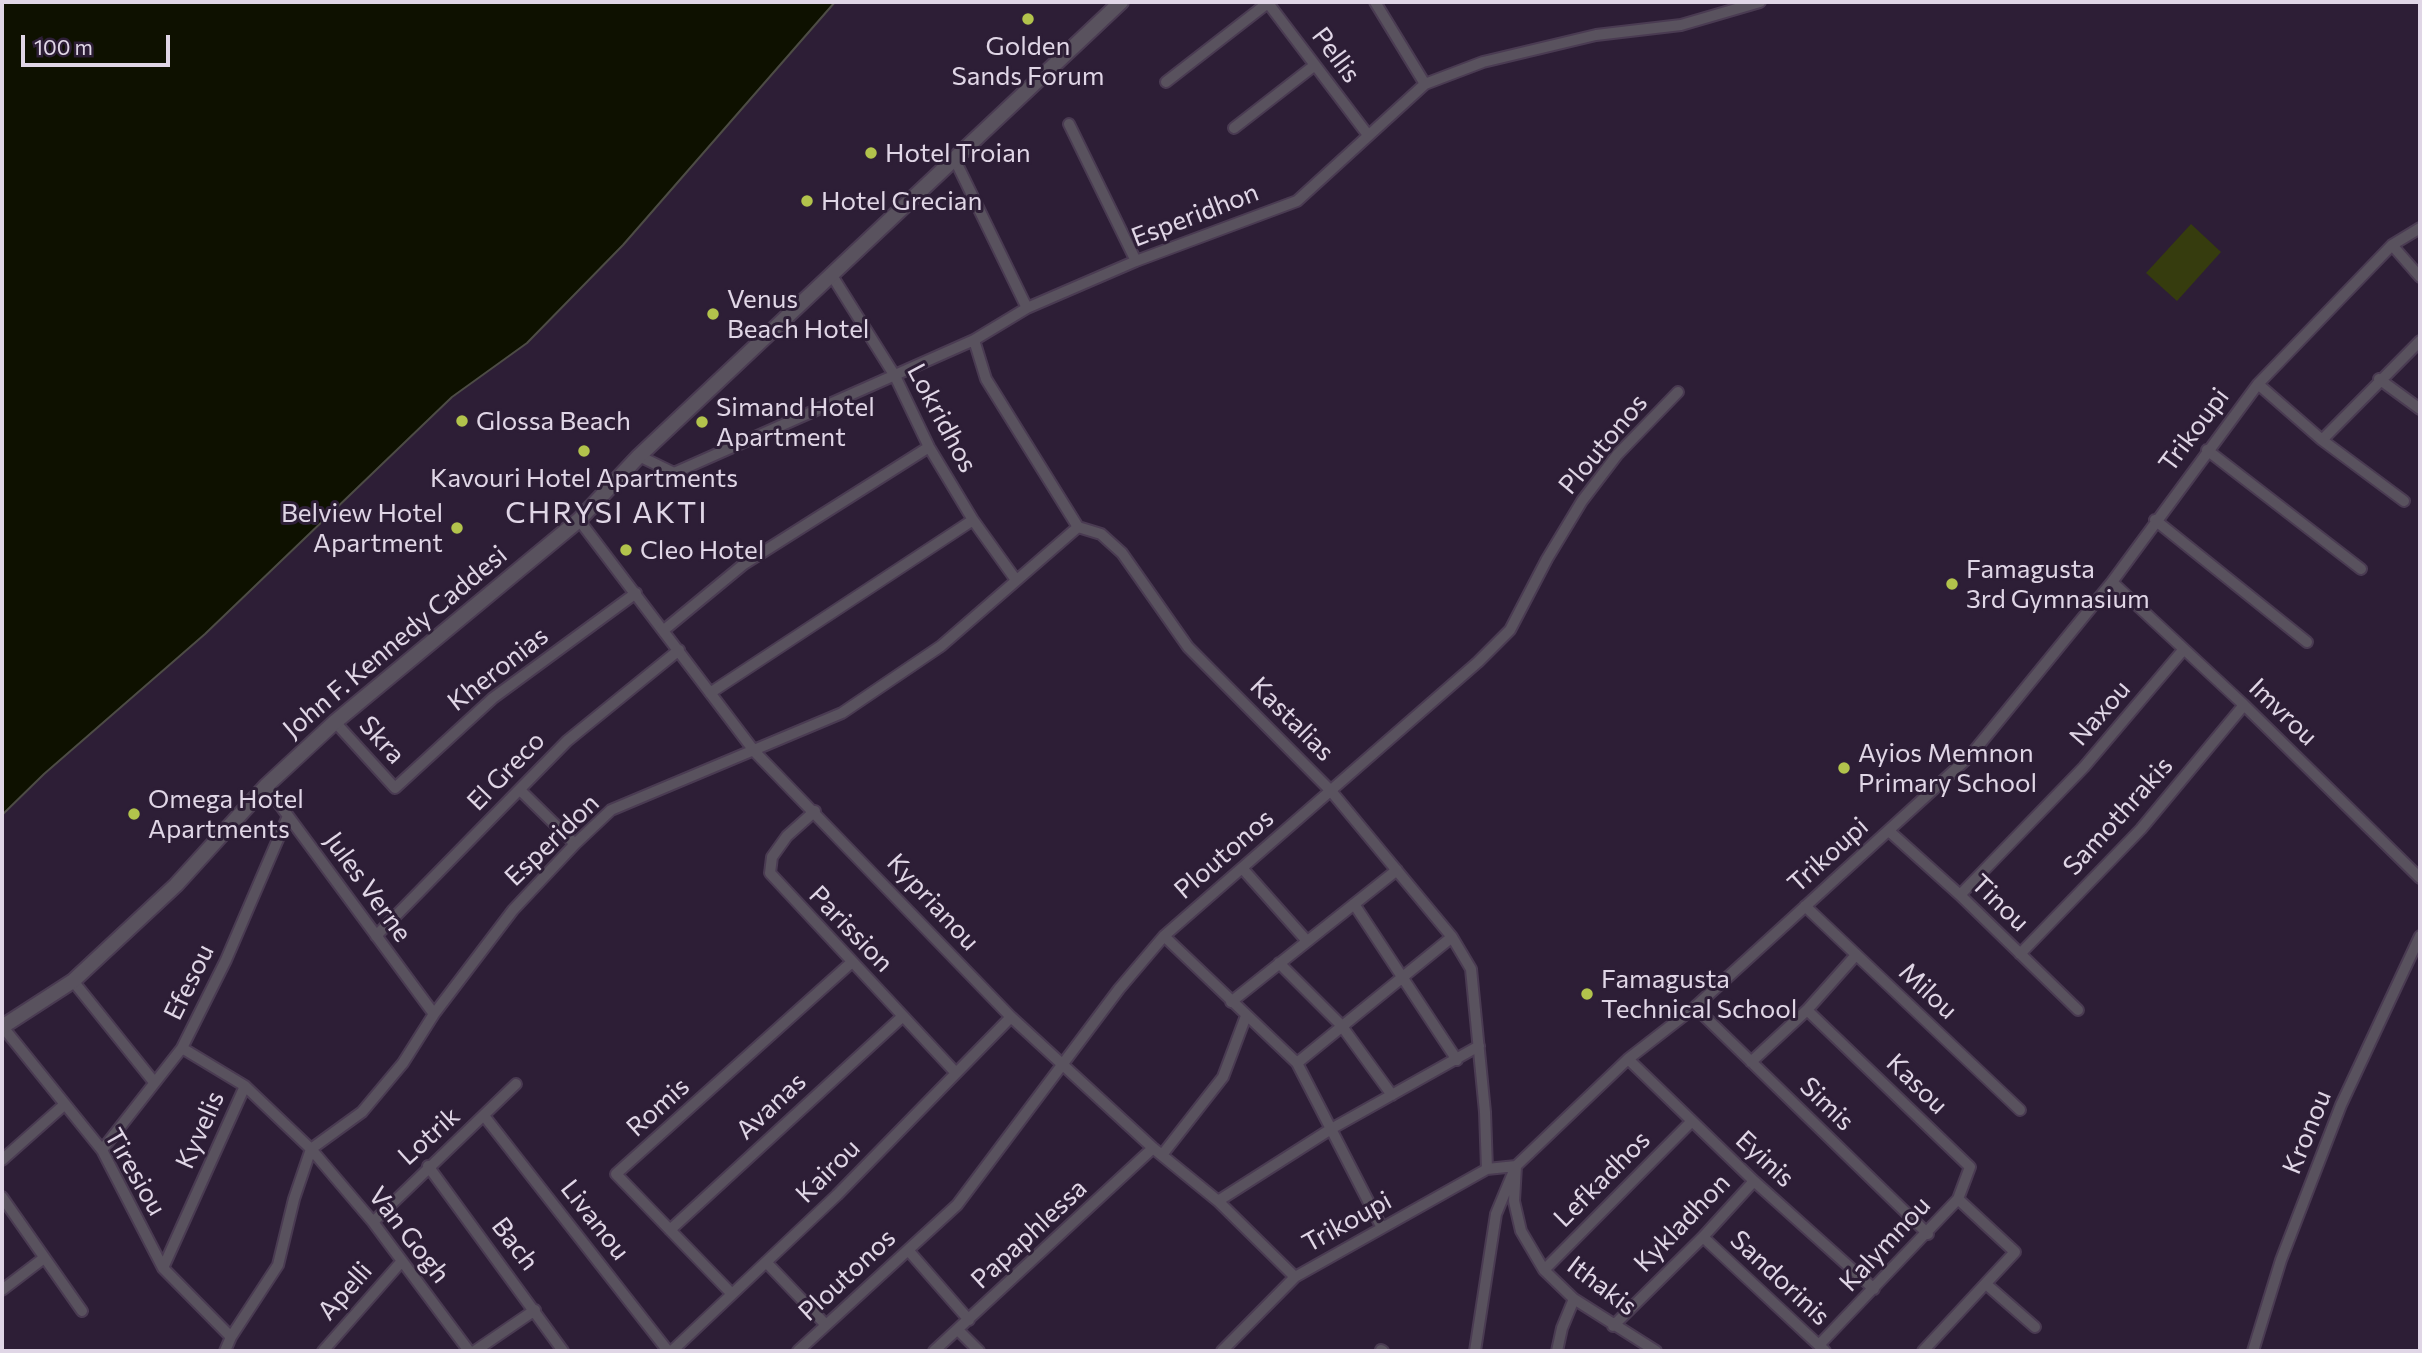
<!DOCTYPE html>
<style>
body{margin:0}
#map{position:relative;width:2422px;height:1353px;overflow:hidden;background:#2d1e36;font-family:Commissioner,sans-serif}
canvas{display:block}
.frame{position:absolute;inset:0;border:4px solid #e0d6e6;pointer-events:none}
.scale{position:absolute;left:21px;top:35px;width:149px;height:32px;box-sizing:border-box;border:4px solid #e0d6e6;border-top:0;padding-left:9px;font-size:21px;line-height:24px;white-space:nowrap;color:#e0d6e6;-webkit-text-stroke:5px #2d1e36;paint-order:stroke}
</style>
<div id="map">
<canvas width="2422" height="1353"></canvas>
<div class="frame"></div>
<div class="scale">100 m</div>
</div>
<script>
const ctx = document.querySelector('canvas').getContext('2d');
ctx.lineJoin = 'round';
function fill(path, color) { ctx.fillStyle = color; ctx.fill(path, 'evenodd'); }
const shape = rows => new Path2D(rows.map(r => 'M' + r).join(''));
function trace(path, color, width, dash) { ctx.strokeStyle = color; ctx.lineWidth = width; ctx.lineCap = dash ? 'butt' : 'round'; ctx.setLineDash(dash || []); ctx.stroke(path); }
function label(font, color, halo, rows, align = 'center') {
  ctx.font = font + ' Commissioner,sans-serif'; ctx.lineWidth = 6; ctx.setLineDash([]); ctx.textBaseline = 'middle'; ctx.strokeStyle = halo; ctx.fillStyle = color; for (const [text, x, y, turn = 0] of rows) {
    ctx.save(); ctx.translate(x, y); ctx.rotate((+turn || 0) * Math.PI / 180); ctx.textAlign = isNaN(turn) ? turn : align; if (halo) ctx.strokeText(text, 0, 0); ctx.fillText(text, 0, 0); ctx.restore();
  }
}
fill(shape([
 [2191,224,2221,252,2177,301,2146,273]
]), '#363c0e');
const water = shape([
 [2,2,835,2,623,245,527,343,452,397,205,634,44,774,2,815,2,2]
]);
fill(water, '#0e1100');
trace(water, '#4d4c45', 2);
const minor = shape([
 [1375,2,1425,84],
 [1268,3,1368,135],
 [1166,82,1269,2],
 [1069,124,1136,261],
 [1234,128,1315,65],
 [955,160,1027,308],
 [2392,245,2420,277],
 [831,274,895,376,929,447,973,520,1016,580],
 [974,340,986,379,1078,527,1101,534,1122,553,1188,647,1331,791,1452,937,1471,969,1485,1112,1487,1169],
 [2379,379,2420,409],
 [2258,384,2322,440,2404,501],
 [2322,440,2420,341],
 [2207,450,2361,569],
 [639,456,674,473,974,340,1027,308,1136,261,1297,201,1425,84,1483,62,1596,35,1681,25,1760,2],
 [579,520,755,752,1011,1017,1153,1148,1218,1201,1295,1277],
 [2155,520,2307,642],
 [2112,582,2244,705,2420,878],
 [664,630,744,564,929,447],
 [710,693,973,520],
 [335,722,395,788,493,698,636,593],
 [266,786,434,1014],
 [520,790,575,844],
 [815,811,787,836,772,857,770,873,956,1073],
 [1889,831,1960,895,2078,1010],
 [1242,868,1307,941],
 [1960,895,2084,767,2184,649],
 [1354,904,1457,1060],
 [1805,906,2020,1110],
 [376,936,567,741,679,650],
 [1164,936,1297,1063,1382,1228],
 [2020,954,2141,829,2244,705],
 [1279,963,1341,1025,1392,1095],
 [73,981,154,1082],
 [1231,1002,1397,870],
 [1695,1007,1928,1234],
 [1807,1010,1970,1167,1958,1199],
 [2,1026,102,1150,163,1268,231,1337],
 [182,1048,245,1086,311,1149,373,1222,469,1351],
 [1628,1059,1754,1181,1874,1289],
 [1751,1062,1807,1010,1856,955],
 [1297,1063,1452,937],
 [485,1117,668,1351],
 [102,1150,182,1048,226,960,288,816],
 [1162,1155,1223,1077,1246,1016],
 [2,1160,64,1105],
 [428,1166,563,1351],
 [2,1197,82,1311],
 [1218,1201,1331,1129,1479,1046],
 [373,1222,516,1084],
 [670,1230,903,1016],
 [1703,1237,1825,1351],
 [908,1250,969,1320],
 [766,1262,826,1325],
 [163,1268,245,1086],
 [1544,1270,1692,1121],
 [1986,1284,2035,1327],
 [2,1290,44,1258],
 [731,1293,616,1174,852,962],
 [1613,1326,1703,1237,1754,1181],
 [958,1330,979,1351],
 [1819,1345,1958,1199,2015,1252,1923,1351],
 [1381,1350,1383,1351],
 [225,1351,231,1337,278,1265,294,1199,311,1149,362,1112,403,1063,434,1014,513,910,575,844,611,810,842,713,941,646,1078,527],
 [323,1351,402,1261],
 [475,1351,535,1310],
 [672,1351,837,1195,1011,1017],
 [798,1351,957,1205,1119,989,1164,936,1478,662,1510,630,1547,559,1582,501,1617,455,1678,392],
 [934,1351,1153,1148],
 [1222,1351,1295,1277,1487,1169,1516,1166,1514,1201,1521,1231,1544,1270,1574,1299,1656,1351],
 [1475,1351,1496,1214,1516,1166,1628,1059,1695,1007,1970,756,2112,582,2258,384,2392,245,2420,228],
 [1557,1351,1562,1328,1574,1299],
 [2253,1351,2281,1260,2341,1105,2420,936]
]);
const tertiary = shape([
 [2,1027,73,981,176,885,266,786,335,722,579,520,639,456,1121,2]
]);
trace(minor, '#4a3b52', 14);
trace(tertiary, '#4a3b52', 18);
trace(minor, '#59525e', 10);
trace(tertiary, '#59525e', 14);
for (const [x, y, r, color] of [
 [1028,19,7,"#b2c34c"],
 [871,153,7,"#b2c34c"],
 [807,201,7,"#b2c34c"],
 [713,314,7,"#b2c34c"],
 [462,421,7,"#b2c34c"],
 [702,422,7,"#b2c34c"],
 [584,451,7,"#b2c34c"],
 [457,528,7,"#b2c34c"],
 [626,550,7,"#b2c34c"],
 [1952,584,7,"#b2c34c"],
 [1844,768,7,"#b2c34c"],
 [134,814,7,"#b2c34c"],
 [1587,994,7,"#b2c34c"]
]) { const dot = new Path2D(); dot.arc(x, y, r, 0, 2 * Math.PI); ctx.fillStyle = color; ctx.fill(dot); trace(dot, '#2d1e36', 2.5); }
label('26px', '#e0d6e6', '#2d1e36', [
 ["Golden",1028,46,"center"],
 ["Sands Forum",1028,76,"center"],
 ["Hotel Troian",885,153],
 ["Hotel Grecian",821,201],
 ["Venus",727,299],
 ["Beach Hotel",727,329],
 ["Simand Hotel",716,407],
 ["Apartment",716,437],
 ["Glossa Beach",476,421],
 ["Kavouri Hotel Apartments",584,478,"center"],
 ["Belview Hotel",443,513,"right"],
 ["Apartment",443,543,"right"],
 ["Cleo Hotel",640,550],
 ["Famagusta",1966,569],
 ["3rd Gymnasium",1966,599],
 ["Ayios Memnon",1858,753],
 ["Primary School",1858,783],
 ["Omega Hotel",148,799],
 ["Apartments",148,829],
 ["Famagusta",1601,979],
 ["Technical School",1601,1009]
], 'left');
label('26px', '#e0d6e6', '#2d1e36', [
 ["Pellis",1336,55,53],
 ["Esperidhon",1195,215,-21],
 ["Lokridhos",942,418,62],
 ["Trikoupi",2194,430,-53],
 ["Ploutonos",1603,444,-50],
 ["John F. Kennedy Caddesi",395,642,-40],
 ["Kheronias",498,669,-38],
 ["Imvrou",2283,712,44],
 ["Naxou",2100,713,-49],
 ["Kastalias",1292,719,45],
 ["Skra",382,740,48],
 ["El Greco",506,771,-46],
 ["Samothrakis",2118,816,-48],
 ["Esperidon",552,840,-44],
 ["Ploutonos",1224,854,-41],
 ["Trikoupi",1828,855,-42],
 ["Jules Verne",368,887,54],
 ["Kyprianou",933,902,47],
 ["Tinou",2000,903,44],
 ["Parission",851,929,46],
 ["Efesou",189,982,-64],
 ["Milou",1928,991,43],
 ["Kasou",1917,1084,44],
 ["Simis",1827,1104,44],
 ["Avanas",771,1106,-43],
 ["Romis",658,1107,-42],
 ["Kyvelis",200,1130,-66],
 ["Kronou",2307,1132,-68],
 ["Lotrik",429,1136,-42],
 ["Eyinis",1765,1159,43],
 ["Kairou",828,1171,-45],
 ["Tiresiou",135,1172,60],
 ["Lefkadhos",1602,1179,-45],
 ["Livanou",595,1220,52],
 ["Trikoupi",1347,1222,-29],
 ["Kykladhon",1682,1223,-46],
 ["Papaphlessa",1029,1234,-43],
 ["Van Gogh",409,1235,52],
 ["Bach",515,1244,53],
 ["Kalymnou",1885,1244,-47],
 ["Ploutonos",847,1275,-43],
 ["Sandorinis",1780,1278,43],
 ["Ithakis",1602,1286,37],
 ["Apelli",345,1291,-49]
]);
ctx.letterSpacing = '2px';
label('30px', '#e0d6e6', '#2d1e36', [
 ["CHRYSI AKTI",607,513]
]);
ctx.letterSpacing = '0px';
</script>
